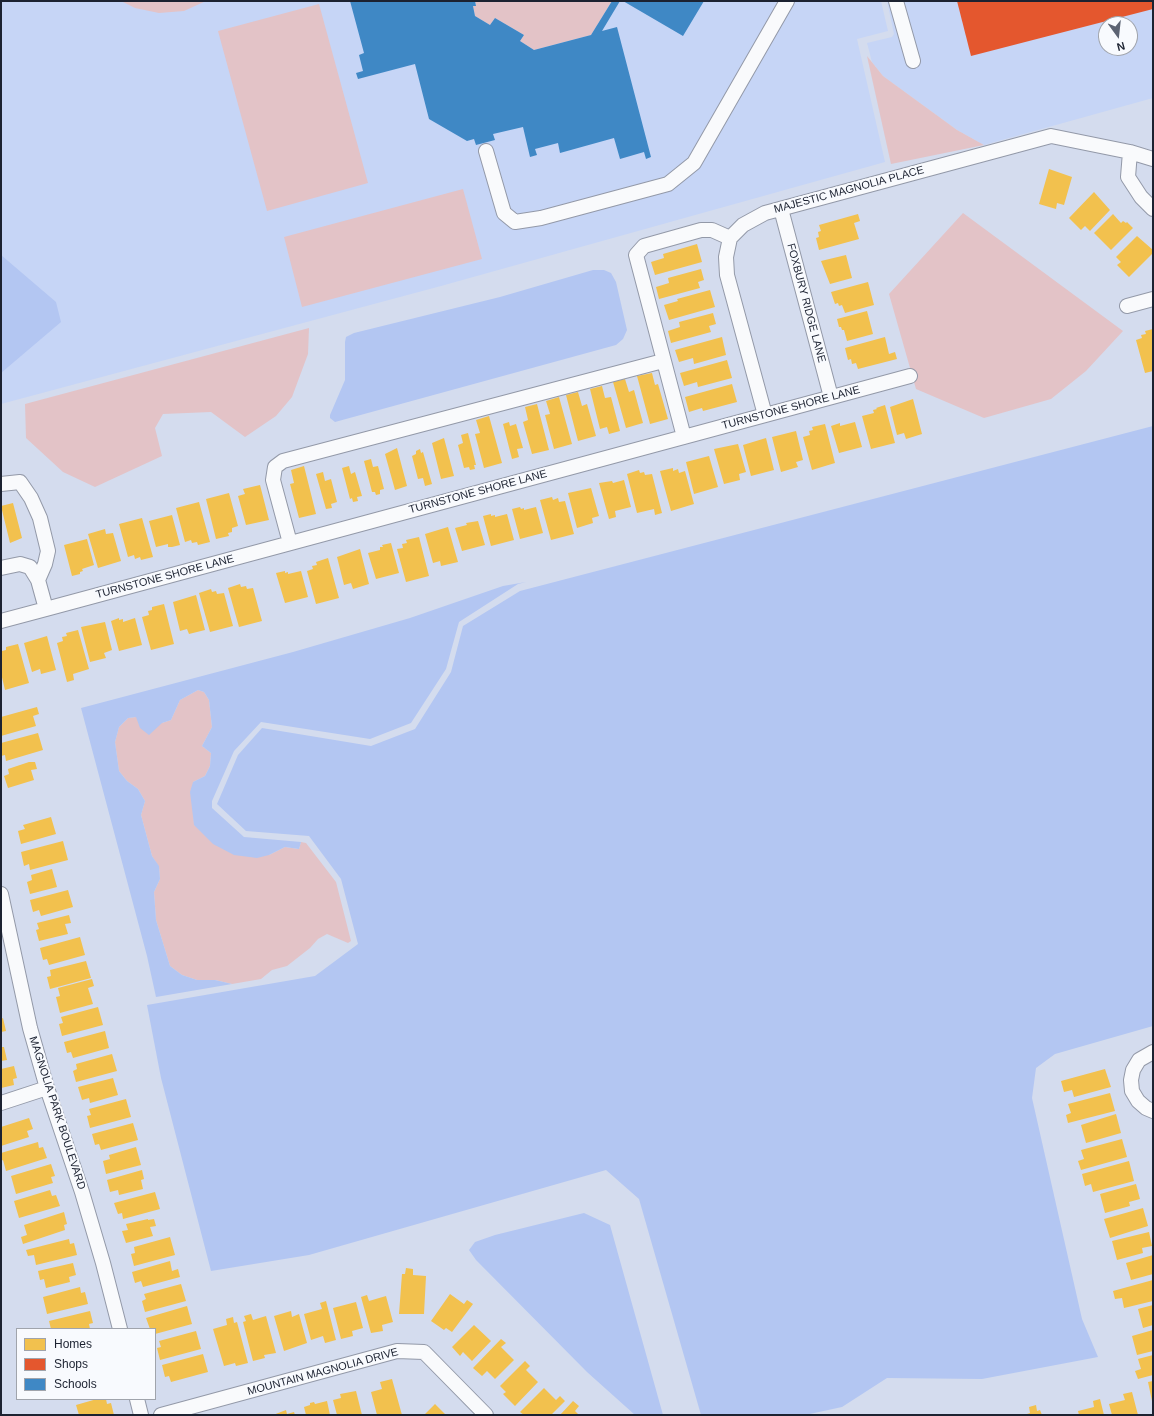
<!DOCTYPE html>
<style>
body{margin:0}
#map{position:relative;width:1154px;height:1416px;overflow:hidden;background:#d4dcee;font-family:Helvetica,sans-serif}
canvas{display:block}
.frame{position:absolute;inset:0;border:2px solid #1c2231;pointer-events:none}
.legend{position:absolute;left:16px;top:1328px;width:140px;height:72px;box-sizing:border-box;background:#f8fafe;border:1px solid #a0a4ac;margin:0;padding:5px 7px;list-style:none;font-size:12px;color:#1c2231}
.legend li{display:flex;align-items:center;gap:8px;height:20px}
.legend b{width:20px;border:1px solid #a0a4ac}
.north{position:absolute;left:1098px;top:16px;width:40px;height:40px;box-sizing:border-box;background:#f8fafe;border:1px solid #a0a4ac;border-radius:50%;rotate:165deg;font-size:11px;font-weight:700;line-height:16px;text-align:center;color:#1c2231}
.north::after{content:'';display:block;margin:auto;width:14px;height:18px;background:#5c6373;clip-path:polygon(50% 0,100% 100%,50% 72%,0 100%)}
</style>
<div id="map">
<canvas width="1154" height="1416"></canvas>
<div class="frame"></div>
<ul class="legend">
<li><b style="height:11px;background:#f2c14e"></b>Homes</li>
<li><b style="height:11px;background:#e4572e"></b>Shops</li>
<li><b style="height:11px;background:#3f88c5"></b>Schools</li>
</ul>
<div class="north">N</div>
</div>
<script>
const ctx = document.querySelector('canvas').getContext('2d');
ctx.lineJoin = 'round';
function fill(path, color) { ctx.fillStyle = color; ctx.fill(path, 'evenodd'); }
const shape = rows => new Path2D(rows.map(r => 'M' + r).join(''));
function trace(path, color, width, dash) { ctx.strokeStyle = color; ctx.lineWidth = width; ctx.lineCap = dash ? 'butt' : 'round'; ctx.setLineDash(dash || []); ctx.stroke(path); }
function label(font, color, halo, rows, align = 'center') {
  ctx.font = font + ' Helvetica,sans-serif'; ctx.lineWidth = 4; ctx.setLineDash([]); ctx.textBaseline = 'middle'; ctx.strokeStyle = halo; ctx.fillStyle = color; for (const [text, x, y, turn = 0] of rows) {
    ctx.save(); ctx.translate(x, y); ctx.rotate((+turn || 0) * Math.PI / 180); ctx.textAlign = isNaN(turn) ? turn : align; if (halo) ctx.strokeText(text, 0, 0); ctx.fillText(text, 0, 0); ctx.restore();
  }
}
fill(shape([
 [1,1,881,1,888,31,857,39,885,162,441,286,1,404],
 [887,1,1153,1,1153,98,984,145,957,130,883,76,872,62,867,43,892,37,894,34],
 [1106,24,1130,24,1130,48,1106,48]
]), '#c6d5f6');
fill(shape([
 [121,1,206,1,184,11,159,13,135,8],
 [475,1,612,1,591,35,534,50,520,41,524,35,495,18,490,25,475,16,473,6,476,5],
 [319,4,368,183,267,211,218,31],
 [867,56,883,76,957,130,984,145,891,164],
 [463,189,482,259,302,307,284,237],
 [963,213,1123,331,1086,371,1051,399,984,418,916,389,889,294],
 [309,328,308,354,292,397,276,416,245,437,211,412,163,414,155,428,162,456,95,487,63,472,26,438,25,404],
 [198,690,204,692,209,700,212,727,202,746,211,753,210,766,205,776,193,782,194,825,269,855,285,847,299,849,301,842,306,843,336,882,351,941,348,943,327,934,318,939,310,948,287,966,272,970,261,979,232,984,215,980,197,980,182,975,170,966,156,920,154,892,160,879,159,867,152,856,141,815,145,801,138,789,127,781,119,771,115,742,119,727,128,718,136,717,162,723,171,720,180,700]
]), '#e3c3c7');
fill(shape([
 [1,255,56,302,61,322,1,373],
 [593,270,604,270,611,273,616,282,627,330,623,339,616,345,335,422,330,418,330,415,345,380,345,342,346,337,354,333,500,297],
 [1153,426,1153,1026,1055,1054,1036,1068,1032,1098,1082,1319,1098,1357,982,1379,887,1378,842,1407,805,1415,701,1415,639,1199,606,1170,309,1255,211,1271,161,1078,147,1005,315,976,358,944,341,879,309,836,246,831,217,804,238,755,262,728,371,746,415,729,451,672,463,626,520,591],
 [526,582,518,584,459,622,446,669,411,723,370,739,261,722,234,751,212,801,212,808,244,837,301,842,299,849,285,847,269,855,257,858,234,855,213,844,194,825,190,792,193,782,205,776,210,766,211,753,202,746,212,727,209,700,204,692,198,690,180,700,171,720,162,723,149,735,140,728,136,717,128,718,119,727,115,742,119,771,127,781,138,789,145,801,141,815,152,856,159,866,160,879,154,892,156,920,170,966,182,975,197,980,215,980,232,984,156,997,147,956,81,708,293,652,410,618,503,586],
 [584,1213,610,1225,663,1415,635,1415,587,1372,476,1260,469,1250,475,1242,495,1235]
]), '#b3c6f2');
fill(shape([
 [1049,169,1072,177,1064,205,1057,203,1056,209,1039,204],
 [1094,192,1110,210,1090,231,1085,226,1081,230,1069,218],
 [858,214,860,221,854,223,859,239,819,250,816,238,819,237,818,232,821,231,819,225],
 [1113,214,1121,223,1123,221,1126,223,1127,222,1133,228,1111,250,1094,233],
 [1137,236,1153,250,1153,253,1129,277,1117,265,1121,262,1116,257],
 [697,244,702,262,655,275,651,262,664,258,663,254],
 [846,255,852,278,830,284,821,261],
 [701,269,704,280,698,282,700,288,659,299,656,287,669,283,668,278],
 [868,282,874,305,845,313,842,305,839,306,838,303,835,304,831,292],
 [710,290,715,307,669,320,664,305,678,301,677,299],
 [867,311,873,334,847,341,844,330,842,330,841,327,839,327,837,319],
 [713,313,716,324,709,326,711,332,671,343,668,331,680,327,679,322],
 [1153,329,1153,371,1145,373,1136,340,1142,338,1141,335,1146,334,1145,331],
 [722,337,726,355,694,364,693,358,679,362,675,350],
 [885,337,889,354,895,352,897,359,858,369,856,363,852,364,851,359,848,360,845,348],
 [727,360,732,378,698,387,697,382,684,386,680,373],
 [652,373,655,385,658,384,668,419,650,424,637,376],
 [625,379,629,392,634,390,643,423,626,428,613,382],
 [732,384,737,402,703,411,702,408,689,412,685,397],
 [602,386,605,398,611,397,620,431,609,434,607,427,600,429,590,389],
 [578,392,582,406,587,404,596,436,578,441,566,395],
 [559,397,572,444,554,449,545,415,550,414,546,401],
 [913,399,922,434,906,439,904,433,897,435,890,407],
 [537,404,549,450,532,454,523,422,528,420,525,407],
 [885,405,895,443,871,449,862,416,874,413,873,410,877,409,876,408],
 [489,416,502,463,484,468,475,434,480,433,476,420],
 [509,422,510,426,516,424,523,448,517,449,519,457,512,459,503,424],
 [855,422,862,447,839,453,831,426,840,423,840,426],
 [825,424,835,463,812,470,803,437,810,435,809,431,813,430,812,427],
 [796,431,803,460,796,462,798,467,781,472,772,437],
 [468,433,476,465,474,465,475,469,470,470,469,467,464,468,458,445,463,443,461,435],
 [444,438,454,476,441,479,432,443],
 [766,438,774,470,751,476,743,445],
 [738,444,746,472,739,474,740,480,724,484,714,449],
 [397,448,407,486,395,490,385,454],
 [420,449,421,453,423,452,432,484,425,486,423,478,418,479,412,456,416,454,416,451],
 [709,456,718,487,694,494,686,462],
 [371,459,373,467,378,466,384,489,380,490,380,494,376,495,375,492,372,492,364,461],
 [304,466,316,514,299,518,290,484,294,483,291,470],
 [349,466,351,474,355,472,362,496,357,497,358,501,353,502,352,498,350,499,342,468],
 [673,468,673,471,678,469,679,473,685,471,694,504,671,511,660,471],
 [639,470,640,473,644,472,645,475,652,474,662,513,655,515,654,509,637,513,627,474],
 [323,472,325,481,331,479,337,502,331,504,332,508,326,509,316,474],
 [624,480,631,507,615,511,616,517,609,519,599,483,612,481,613,483],
 [260,485,269,520,246,525,238,496,245,494,243,489],
 [591,488,599,516,592,518,593,523,577,528,568,493],
 [229,493,238,526,232,528,232,532,228,533,229,536,216,539,206,499],
 [552,497,553,500,558,498,559,502,565,501,574,534,551,540,540,500],
 [199,502,210,542,198,545,197,542,192,543,191,540,185,542,176,508],
 [13,503,22,538,10,543,1,506],
 [520,507,521,509,524,508,524,510,536,507,543,533,520,539,512,509],
 [491,514,491,516,495,515,495,517,507,514,514,540,491,546,483,516],
 [172,515,180,545,172,547,168,547,168,544,156,547,149,521],
 [142,518,153,557,141,560,140,557,135,559,134,555,128,557,119,524],
 [478,521,485,545,462,551,455,528,467,525,466,523],
 [448,527,458,562,441,566,440,561,433,563,425,534],
 [105,529,106,534,113,533,121,561,98,568,88,534],
 [419,537,429,576,406,582,397,549,403,548,402,544,407,543,406,540],
 [87,539,94,565,82,569,83,571,80,572,80,574,72,576,64,545],
 [391,543,399,573,376,579,368,553,380,550,380,547,383,547,382,545],
 [360,549,369,584,353,589,351,583,344,585,337,557],
 [328,558,339,598,316,604,307,571,313,569,312,566,317,565,316,562],
 [285,571,285,573,288,572,288,574,301,571,308,597,285,603,276,573],
 [240,584,241,587,246,586,247,589,253,588,262,621,239,627,228,588],
 [211,589,212,592,216,591,217,594,224,593,233,626,210,632,199,593],
 [196,595,205,630,189,634,187,629,180,631,173,602],
 [164,604,174,644,151,650,142,617,149,615,148,611,152,610,152,607],
 [119,618,119,620,123,619,123,622,135,618,142,645,119,651,111,621],
 [105,622,112,650,104,653,106,658,90,662,81,627],
 [78,630,89,669,73,674,74,680,67,682,57,643,63,641,62,637,67,636,66,633],
 [47,636,56,670,41,674,40,669,32,672,24,643],
 [18,644,29,683,5,690,1,673,2,651,6,650,6,647],
 [37,707,39,714,33,716,36,726,1,736,1,717],
 [38,733,43,750,6,761,5,755,1,756,1,743],
 [29,762,35,762,37,769,31,770,34,780,8,788,4,776,9,774,8,769],
 [51,817,56,834,21,844,18,831,25,829,23,825],
 [63,841,68,860,30,870,29,864,24,866,21,852],
 [52,869,57,887,30,894,27,882,32,880,31,875],
 [68,890,73,907,41,916,39,910,33,912,30,900],
 [69,915,71,923,65,924,68,934,39,941,36,930,39,929,37,923],
 [80,937,85,955,49,965,47,959,43,960,40,948],
 [86,961,91,978,50,989,47,977,51,976,50,970],
 [92,979,94,986,88,988,93,1004,60,1013,56,997,60,996,58,988],
 [98,1007,103,1025,62,1036,59,1024,63,1023,61,1017],
 [3,1018,6,1031,1,1032,1,1019],
 [105,1031,109,1048,73,1058,71,1052,67,1053,64,1042],
 [1,1047,4,1047,7,1060,1,1061],
 [112,1054,117,1071,76,1082,73,1071,77,1069,76,1064],
 [14,1066,17,1078,13,1079,14,1085,1,1088,1,1069],
 [1105,1069,1111,1087,1074,1097,1072,1090,1064,1092,1061,1081],
 [113,1078,118,1095,90,1103,89,1098,82,1100,78,1087],
 [1110,1093,1115,1111,1068,1123,1066,1115,1071,1113,1068,1104],
 [126,1099,131,1117,90,1128,87,1116,91,1115,89,1109],
 [1116,1114,1121,1133,1086,1143,1081,1125],
 [29,1118,33,1129,27,1131,29,1137,1,1146,1,1127],
 [133,1123,138,1140,101,1150,99,1144,95,1145,92,1134],
 [1122,1139,1127,1157,1081,1170,1078,1161,1084,1159,1081,1150],
 [38,1142,39,1148,43,1147,47,1158,6,1171,3,1160,1,1161,1,1153],
 [136,1147,141,1165,106,1174,103,1161,110,1159,109,1155],
 [1129,1161,1134,1181,1093,1192,1091,1184,1085,1186,1082,1174],
 [51,1164,55,1176,51,1177,53,1183,16,1194,11,1176],
 [142,1170,144,1179,141,1180,143,1189,119,1195,118,1190,110,1192,107,1180],
 [1136,1184,1140,1199,1129,1202,1130,1206,1105,1213,1100,1194],
 [50,1190,52,1196,56,1195,60,1206,19,1218,14,1201],
 [155,1192,160,1209,123,1219,122,1213,118,1214,114,1203],
 [1143,1208,1148,1226,1110,1238,1104,1219],
 [64,1212,67,1224,64,1225,65,1230,23,1244,21,1237,27,1235,24,1225],
 [148,1219,148,1220,154,1219,156,1226,150,1227,153,1236,126,1243,122,1231,128,1230,126,1224],
 [1149,1232,1152,1246,1142,1248,1143,1253,1117,1260,1112,1241],
 [170,1237,175,1255,134,1266,131,1254,135,1253,134,1247],
 [69,1239,70,1244,74,1243,77,1255,36,1265,34,1255,28,1256,26,1250],
 [1153,1255,1153,1274,1131,1280,1126,1263],
 [170,1261,172,1271,178,1269,180,1277,143,1287,141,1281,135,1283,132,1272],
 [73,1263,76,1275,69,1277,70,1282,46,1288,44,1279,40,1280,38,1271],
 [406,1268,413,1269,413,1275,426,1276,424,1314,399,1314,402,1274,405,1274],
 [1153,1280,1153,1301,1124,1308,1122,1298,1115,1299,1113,1291],
 [181,1284,186,1301,145,1312,142,1301,146,1299,144,1294],
 [80,1287,81,1293,85,1292,88,1304,47,1314,43,1297],
 [450,1294,464,1304,467,1300,473,1304,452,1332,446,1328,444,1330,431,1321],
 [367,1295,369,1301,386,1296,393,1322,382,1325,383,1331,371,1333,361,1297],
 [326,1301,336,1340,325,1343,323,1336,311,1340,304,1314,322,1309,320,1303],
 [356,1302,363,1328,352,1331,353,1336,341,1339,333,1308],
 [1153,1305,1153,1325,1143,1328,1138,1309],
 [187,1306,192,1324,155,1334,155,1329,150,1329,146,1318],
 [90,1311,93,1323,89,1324,90,1329,51,1329,49,1321],
 [291,1311,292,1317,299,1314,307,1343,284,1351,274,1316],
 [251,1314,253,1320,266,1316,276,1353,264,1355,265,1358,253,1361,243,1322,246,1321,244,1316],
 [233,1317,234,1323,237,1322,248,1363,236,1366,235,1363,224,1366,213,1329,227,1325,226,1319],
 [474,1325,491,1341,472,1361,463,1352,460,1356,452,1347],
 [1153,1330,1153,1351,1137,1355,1132,1336],
 [196,1331,201,1349,160,1360,157,1348,161,1347,159,1341],
 [501,1339,506,1343,501,1347,514,1360,495,1379,487,1371,482,1376,473,1368],
 [203,1354,208,1372,171,1382,169,1376,165,1377,162,1365],
 [1153,1355,1153,1375,1138,1379,1135,1371,1141,1369,1138,1359],
 [525,1361,530,1366,526,1370,538,1382,515,1406,503,1394,506,1392,500,1386],
 [392,1379,402,1415,377,1415,371,1392,382,1389,380,1382],
 [1153,1381,1153,1401,1152,1401,1148,1382],
 [544,1388,556,1400,560,1396,565,1401,551,1415,524,1415,520,1412],
 [356,1391,362,1415,337,1415,333,1400,341,1398,340,1394],
 [1132,1392,1138,1415,1112,1415,1109,1404,1125,1400,1123,1394],
 [97,1399,106,1399,107,1404,111,1403,114,1415,79,1415,76,1405],
 [1100,1399,1104,1415,1079,1415,1078,1411,1094,1407,1093,1401],
 [327,1401,330,1415,306,1415,304,1407,310,1405,310,1403,314,1402,315,1404],
 [573,1401,579,1406,575,1411,579,1415,560,1415],
 [435,1404,446,1415,424,1415],
 [1036,1405,1037,1411,1040,1410,1042,1415,1024,1415,1030,1413,1029,1407],
 [286,1410,287,1414,294,1412,295,1415,273,1415]
]), '#f2c14e');
fill(shape([
 [957,1,1153,1,1153,9,971,56]
]), '#e4572e');
fill(shape([
 [350,1,475,1,476,6,473,6,475,16,490,25,495,18,524,35,520,41,534,50,591,35,612,1,620,1,602,31,617,27,651,157,646,159,644,152,620,159,614,138,560,153,558,143,535,149,537,155,530,157,523,127,493,134,495,140,476,145,474,139,467,141,429,119,415,64,358,79,356,73,363,71,359,55,364,53],
 [623,1,704,1,683,36]
]), '#3f88c5');
const minor = shape([
 [896,1,913,61],
 [486,151,504,213,515,222,541,218,668,184,694,163,787,1],
 [1130,152,1128,177,1141,197,1153,209],
 [781,209,831,397],
 [1127,306,1153,299],
 [765,415,727,275,726,257,730,238,743,225,765,213,1051,136,1130,152,1153,159],
 [684,437,636,255,644,246,701,230,712,230,730,238],
 [1,484,20,482,31,498,40,518,48,551,45,564,38,580],
 [290,543,273,480,275,467,283,461,663,361],
 [1,568,20,564,30,567,38,580,46,609,1,621],
 [46,609,910,376],
 [1,894,30,1028,47,1088,82,1192,103,1263,120,1329],
 [1153,1052,1139,1060,1133,1070,1131,1080,1132,1091,1138,1101,1146,1108,1153,1111],
 [1,1103,47,1088],
 [137,1399,141,1415],
 [161,1415,397,1351,424,1352,486,1415]
]);
trace(minor, '#9399a8', 16);
trace(minor, '#f9fafc', 14);
label('11px', '#1c2231', '#f8fafe', [
 ["MAJESTIC MAGNOLIA PLACE",849,190,-15],
 ["FOXBURY RIDGE LANE",806,303,75],
 ["TURNSTONE SHORE LANE",791,408,-15],
 ["TURNSTONE SHORE LANE",478,492,-15],
 ["TURNSTONE SHORE LANE",165,577,-15],
 ["MAGNOLIA PARK BOULEVARD",57,1113,72],
 ["MOUNTAIN MAGNOLIA DRIVE",323,1372,-15]
]);
</script>
